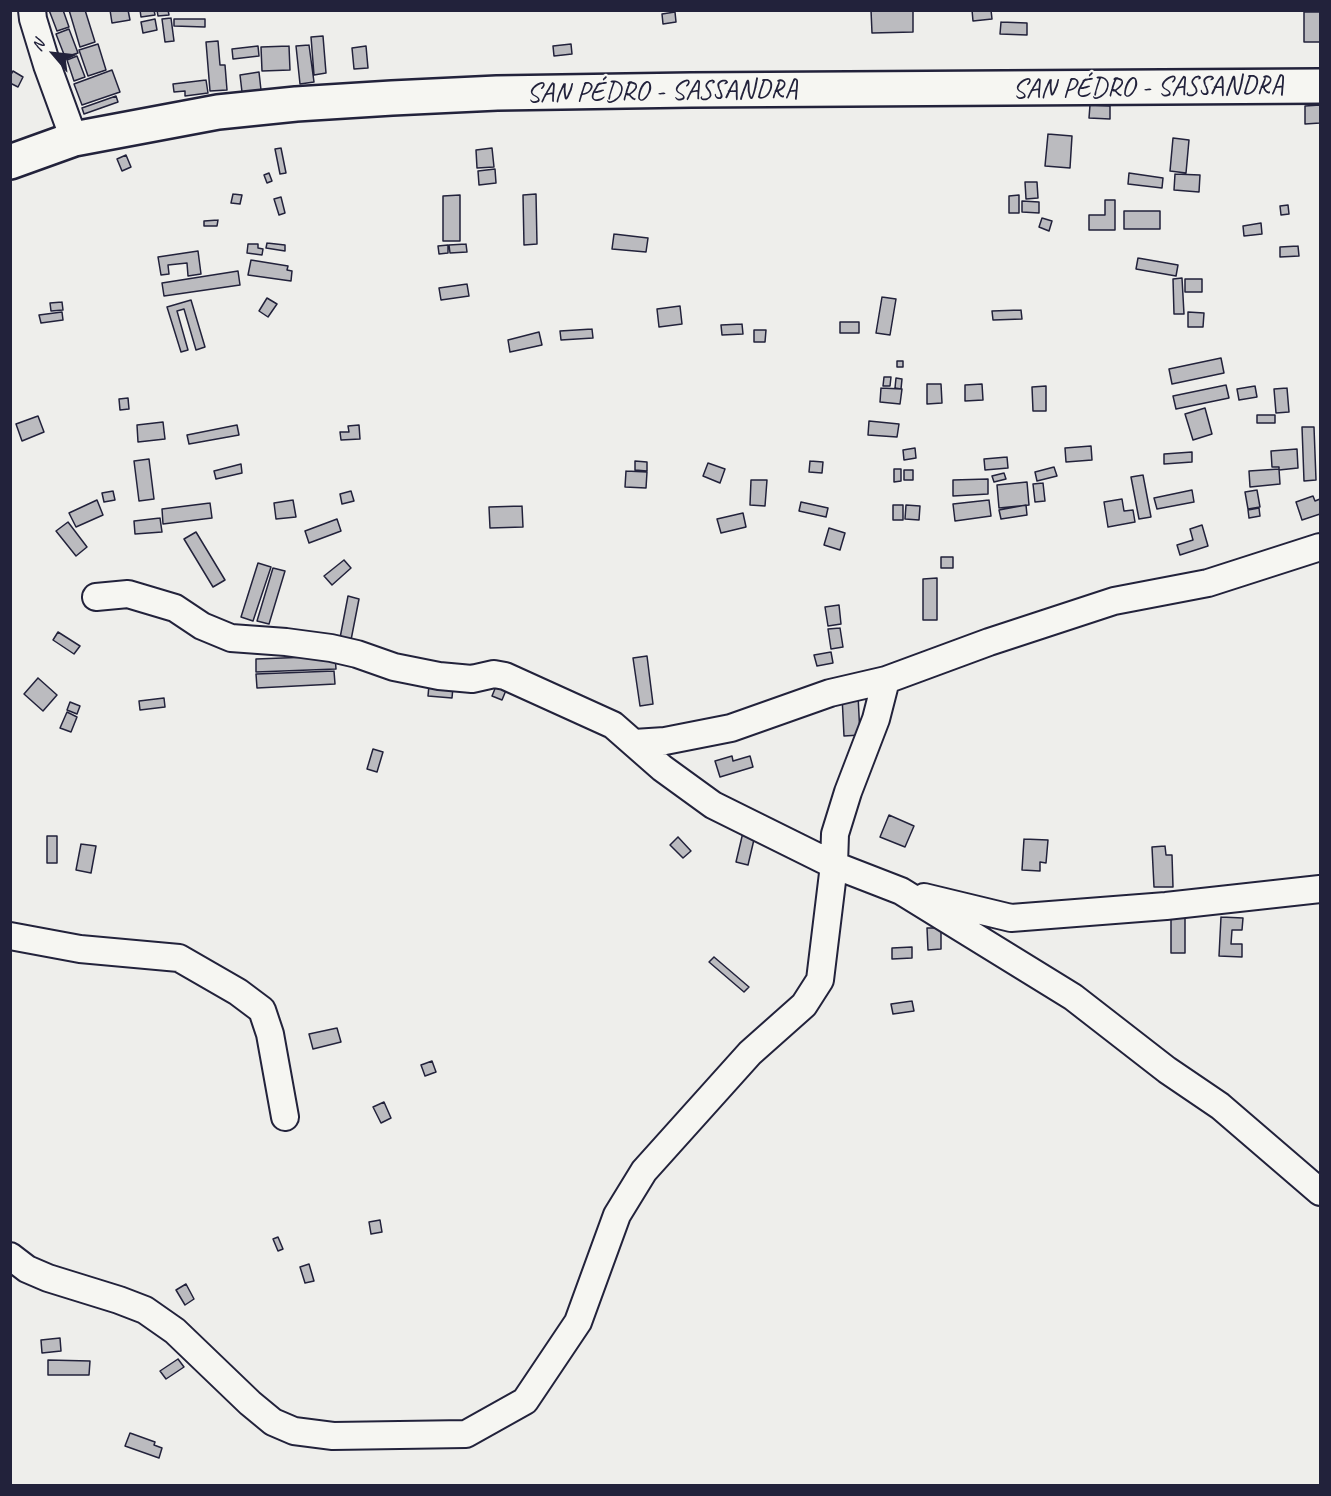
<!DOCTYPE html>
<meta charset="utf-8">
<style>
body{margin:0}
#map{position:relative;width:1331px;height:1496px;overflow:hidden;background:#eeeeeb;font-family:Caveat,sans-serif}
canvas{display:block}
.frame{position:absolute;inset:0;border:12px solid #22223b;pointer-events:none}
.north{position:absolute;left:24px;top:24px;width:60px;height:60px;-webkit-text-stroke:4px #f6f6f2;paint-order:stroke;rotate:298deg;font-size:16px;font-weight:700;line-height:24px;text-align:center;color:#22223b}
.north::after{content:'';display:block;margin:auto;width:21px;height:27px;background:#22223b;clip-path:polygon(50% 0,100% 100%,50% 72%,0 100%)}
</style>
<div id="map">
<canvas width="1331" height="1496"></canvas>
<div class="frame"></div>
<div class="north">N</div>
</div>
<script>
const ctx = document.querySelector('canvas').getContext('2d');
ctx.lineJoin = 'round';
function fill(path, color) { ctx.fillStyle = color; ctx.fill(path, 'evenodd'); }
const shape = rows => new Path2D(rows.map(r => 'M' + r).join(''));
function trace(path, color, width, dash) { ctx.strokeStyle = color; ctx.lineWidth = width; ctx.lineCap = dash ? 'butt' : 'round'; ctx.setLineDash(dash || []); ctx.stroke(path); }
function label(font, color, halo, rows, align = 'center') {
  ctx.font = font + ' Caveat,sans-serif'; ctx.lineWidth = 4.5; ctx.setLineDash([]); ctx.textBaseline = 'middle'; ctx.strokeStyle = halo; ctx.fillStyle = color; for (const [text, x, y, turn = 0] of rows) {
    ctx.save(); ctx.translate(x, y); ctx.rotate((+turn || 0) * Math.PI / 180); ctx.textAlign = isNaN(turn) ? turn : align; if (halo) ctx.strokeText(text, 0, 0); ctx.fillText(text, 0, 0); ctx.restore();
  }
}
const building = shape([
 [49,10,63,10,69,27,57,31,49,10],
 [69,10,85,10,95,42,80,47,69,10],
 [110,10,128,10,130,20,112,23,110,10],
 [140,10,154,10,155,15,141,17,140,10],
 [157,10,168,10,169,15,158,16,157,10],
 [871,10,913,10,913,32,872,33,871,10],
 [972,10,991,10,992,19,973,21,972,10],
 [675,12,676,22,663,24,662,14,675,12],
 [1304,12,1320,12,1320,42,1304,42,1304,12],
 [171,18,174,41,165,42,162,19,171,18],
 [155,19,157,30,143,33,141,22,155,19],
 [174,19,205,19,205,27,174,26,174,19],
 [1001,22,1027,23,1027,35,1000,34,1001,22],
 [69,29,78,53,65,57,56,34,69,29],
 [323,36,326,73,314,75,311,37,323,36],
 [218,41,220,65,225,65,227,90,210,91,206,42,218,41],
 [98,44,106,70,88,76,79,50,98,44],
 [571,44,572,54,554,56,553,46,571,44],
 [309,45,314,82,300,84,296,46,309,45],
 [258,46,259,56,233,59,232,49,258,46],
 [289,46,290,70,262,71,261,47,289,46],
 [366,46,368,68,354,69,352,48,366,46],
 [77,56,85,77,74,81,67,60,77,56],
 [112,70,120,92,82,105,74,84,112,70],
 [13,71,23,77,18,87,10,83,10,76,13,71],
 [259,72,261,90,242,92,240,75,259,72],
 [206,80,208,93,185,96,185,91,174,92,173,84,206,80],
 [116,96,118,102,84,114,82,108,116,96],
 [1090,105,1110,106,1110,119,1089,118,1090,105],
 [1320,105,1320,123,1305,124,1305,106,1320,105],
 [1048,134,1072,136,1070,168,1045,166,1048,134],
 [1173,138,1189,140,1186,173,1170,171,1173,138],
 [281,148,286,173,280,174,275,149,281,148],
 [492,148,494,167,477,168,476,150,492,148],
 [126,155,131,167,122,171,117,159,126,155],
 [495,169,496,183,479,185,478,171,495,169],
 [269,173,272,181,267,183,264,175,269,173],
 [1129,173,1163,178,1162,188,1128,184,1129,173],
 [1175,174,1200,175,1199,192,1174,190,1175,174],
 [1025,182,1037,182,1038,198,1026,199,1025,182],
 [233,194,242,195,240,204,231,203,233,194],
 [536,194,537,244,524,245,523,195,536,194],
 [460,195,460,241,443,241,443,196,460,195],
 [1019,195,1019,213,1009,213,1009,196,1019,195],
 [281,197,285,213,279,215,274,199,281,197],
 [1105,200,1115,200,1115,230,1089,230,1089,215,1105,215,1105,200],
 [1022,201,1039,202,1039,213,1022,212,1022,201],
 [1288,205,1289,214,1281,215,1280,206,1288,205],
 [1124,211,1160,211,1160,229,1124,229,1124,211],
 [1042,218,1052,221,1049,231,1039,227,1042,218],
 [218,220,217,226,204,226,204,221,218,220],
 [1261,223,1262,234,1244,236,1243,226,1261,223],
 [614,234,648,238,646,252,612,249,614,234],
 [267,243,285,245,285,251,266,248,267,243],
 [248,244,258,244,258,248,263,249,262,255,247,253,248,244],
 [466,244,467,252,450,253,449,245,466,244],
 [448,245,448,253,439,254,438,246,448,245],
 [1298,246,1299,256,1280,257,1280,247,1298,246],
 [198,251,201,274,188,276,187,263,168,265,169,274,161,275,158,257,198,251],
 [1138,258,1178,265,1176,276,1136,269,1138,258],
 [251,260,288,266,287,270,292,271,291,281,248,275,251,260],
 [238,271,240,285,164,296,162,283,238,271],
 [1182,278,1184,314,1174,314,1173,279,1182,278],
 [1185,279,1202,279,1202,292,1185,292,1185,279],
 [467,284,469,296,441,300,439,288,467,284],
 [882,297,896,299,890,335,876,333,882,297],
 [267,298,277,304,268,317,259,311,267,298],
 [191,300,205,347,196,350,184,309,177,311,188,350,181,352,167,307,191,300],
 [62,302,63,310,51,311,50,303,62,302],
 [680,306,682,324,659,327,657,309,680,306],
 [1021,310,1022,319,993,320,992,311,1021,310],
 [62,312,63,320,41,323,39,315,62,312],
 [1188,312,1204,313,1203,327,1188,327,1188,312],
 [840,322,859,322,859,333,840,333,840,322],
 [742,324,743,334,722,335,721,325,742,324],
 [592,329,593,338,561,340,560,331,592,329],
 [754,330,766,330,765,342,754,342,754,330],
 [539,332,542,345,510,352,508,340,539,332],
 [1221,358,1224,373,1172,384,1169,369,1221,358],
 [897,361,903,361,903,367,897,367,897,361],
 [884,377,891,377,890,386,883,386,884,377],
 [896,378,902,379,901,389,895,388,896,378],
 [927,384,941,384,942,403,927,404,927,384],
 [982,384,983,400,965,401,965,385,982,384],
 [1226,385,1229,398,1176,409,1173,396,1226,385],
 [1046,386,1046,411,1033,411,1032,387,1046,386],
 [1255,386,1257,397,1239,400,1237,389,1255,386],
 [881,388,902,389,900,404,880,402,881,388],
 [1287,388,1289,412,1276,413,1274,389,1287,388],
 [128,398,129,409,120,410,119,399,128,398],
 [1205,408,1212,434,1193,440,1185,414,1205,408],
 [1257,415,1275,415,1275,423,1257,423,1257,415],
 [38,416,44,432,22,441,16,424,38,416],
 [869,421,899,424,897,437,868,435,869,421],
 [163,422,165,439,138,442,137,425,163,422],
 [237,425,239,435,189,444,187,435,237,425],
 [359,425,360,439,341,440,340,432,349,432,348,426,359,425],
 [1302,427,1314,427,1316,480,1304,481,1302,427],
 [1091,446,1092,460,1066,462,1065,448,1091,446],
 [915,448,916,458,904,460,903,450,915,448],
 [1297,449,1298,468,1279,470,1279,467,1272,467,1271,451,1297,449],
 [1192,452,1192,462,1164,464,1164,454,1192,452],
 [1007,457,1008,468,985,470,984,459,1007,457],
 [149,459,154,499,139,501,134,461,149,459],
 [635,461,647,462,647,471,635,470,635,461],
 [810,461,823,462,822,473,809,472,810,461],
 [708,463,725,469,720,483,703,476,708,463],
 [241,464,242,473,216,479,214,471,241,464],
 [1054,467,1057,476,1037,481,1035,472,1054,467],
 [894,469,901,469,901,481,894,482,894,469],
 [1279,469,1280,484,1250,487,1249,471,1279,469],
 [904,470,913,470,913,480,904,480,904,470],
 [626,471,647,472,646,488,625,487,626,471],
 [1004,473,1006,479,994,482,992,476,1004,473],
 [1143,475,1151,517,1139,519,1131,477,1143,475],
 [988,479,988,494,953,496,953,480,988,479],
 [751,480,767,480,765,506,750,505,751,480],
 [1027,482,1029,505,999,508,997,485,1027,482],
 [1043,483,1045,501,1035,502,1033,484,1043,483],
 [1192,490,1194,502,1157,509,1154,498,1192,490],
 [1257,490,1260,507,1248,509,1245,492,1257,490],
 [113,491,115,500,104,502,102,493,113,491],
 [351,491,354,501,342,504,340,494,351,491],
 [1313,496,1315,501,1320,499,1320,514,1302,520,1296,502,1313,496],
 [1122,499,1124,511,1133,510,1135,522,1108,527,1104,502,1122,499],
 [97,500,103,515,76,527,69,513,97,500],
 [293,500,296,517,276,519,274,503,293,500],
 [989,500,991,516,955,521,953,504,989,500],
 [801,502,828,508,826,517,799,511,801,502],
 [210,503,212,518,163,524,162,509,210,503],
 [893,505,903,505,903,520,893,520,893,505],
 [906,505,920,506,919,520,905,519,906,505],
 [1026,505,1027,515,1001,519,999,510,1026,505],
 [522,506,523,527,490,528,489,507,522,506],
 [1259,508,1260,516,1249,518,1248,510,1259,508],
 [743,513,746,527,721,533,717,519,743,513],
 [160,518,162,532,135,534,134,521,160,518],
 [337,519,341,531,309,543,305,531,337,519],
 [68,522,87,547,76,556,56,531,68,522],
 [1202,525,1208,546,1180,555,1177,545,1193,540,1190,529,1202,525],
 [829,528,845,533,840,550,824,545,829,528],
 [196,532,225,580,213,587,184,539,196,532],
 [941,557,953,557,953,568,941,568,941,557],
 [344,560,351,568,332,585,324,576,344,560],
 [258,563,271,567,253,621,241,617,258,563],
 [273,568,285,571,269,624,257,621,273,568],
 [937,578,937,620,923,620,923,579,937,578],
 [348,596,359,599,351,640,340,638,348,596],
 [839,605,841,624,828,626,825,607,839,605],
 [840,628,843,647,831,649,828,629,840,628],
 [58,632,80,646,74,654,53,640,58,632],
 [831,652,833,663,817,666,814,655,831,652],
 [335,656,336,669,256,672,256,659,335,656],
 [647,656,653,704,640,706,633,658,647,656],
 [334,671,335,684,257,688,256,674,334,671],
 [38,678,57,695,43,711,24,694,38,678],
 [499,679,509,683,502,700,492,696,499,679],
 [429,685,453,687,452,698,428,696,429,685],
 [858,695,860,735,844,736,842,696,858,695],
 [164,698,165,707,140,710,139,701,164,698],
 [70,702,80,706,77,714,67,710,70,702],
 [67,712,77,717,71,732,60,728,67,712],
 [373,749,383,752,377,772,367,769,373,749],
 [732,756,733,761,750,756,753,767,720,777,715,761,732,756],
 [889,815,914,826,905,847,880,837,889,815],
 [744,828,756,831,748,865,736,862,744,828],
 [47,836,57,836,57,863,47,863,47,836],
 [678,837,691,851,683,858,670,845,678,837],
 [1024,839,1048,840,1046,863,1040,862,1040,871,1022,870,1024,839],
 [81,844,96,846,91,873,76,870,81,844],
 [1165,846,1166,855,1172,855,1173,887,1154,887,1152,847,1165,846],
 [1185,915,1185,953,1171,953,1171,916,1185,915],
 [1221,917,1243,918,1242,930,1232,930,1231,944,1242,944,1242,957,1219,956,1221,917],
 [927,928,941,928,941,949,928,950,927,928],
 [912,947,912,958,892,959,892,948,912,947],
 [714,957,749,987,744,992,709,962,714,957],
 [912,1001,914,1011,893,1014,891,1004,912,1001],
 [337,1028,341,1042,313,1049,309,1034,337,1028],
 [432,1061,436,1072,425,1076,421,1065,432,1061],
 [384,1102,391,1118,381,1123,373,1107,384,1102],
 [380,1220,382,1232,371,1234,369,1222,380,1220],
 [278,1237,283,1249,278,1251,273,1239,278,1237],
 [309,1264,314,1281,305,1283,300,1267,309,1264],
 [186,1284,194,1299,185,1305,176,1290,186,1284],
 [60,1338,61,1351,42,1353,41,1340,60,1338],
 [178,1359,184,1367,166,1379,160,1371,178,1359],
 [48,1360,90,1361,89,1375,48,1375,48,1360],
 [130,1433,155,1442,154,1445,162,1448,159,1458,125,1446,130,1433]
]);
fill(building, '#bbbbbf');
trace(building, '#22223b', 1.5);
const minor = shape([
 [32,10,33,19,47,65,74,139],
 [96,597,128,594,175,608,202,626,231,638,286,642,331,648,357,654,394,667,439,676,472,679,494,674,505,676,613,725,662,768,713,805,834,865,901,891,1073,997,1167,1070,1220,1106,1320,1192],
 [634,743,665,741,731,728,830,693,886,680,989,642,1114,601,1208,583,1320,547],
 [924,897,1011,918,1166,906,1320,889],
 [10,936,80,949,179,958,238,992,262,1010,270,1034,285,1117],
 [10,1256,27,1269,48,1278,119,1300,145,1310,175,1331,250,1403,273,1422,294,1431,333,1436,466,1434,525,1401,578,1322,617,1215,644,1171,750,1053,804,1005,820,980,834,865,835,834,848,792,876,719,886,680]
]);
const major = shape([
 [10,162,74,139,218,112,296,104,392,98,497,93,691,90,1320,86]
]);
trace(minor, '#22223b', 30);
trace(major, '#22223b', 38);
trace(minor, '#f6f6f2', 26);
trace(major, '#f6f6f2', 33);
label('28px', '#22223b', '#f6f6f2', [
 ["SAN PÉDRO - SASSANDRA",1148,88,-1],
 ["SAN PÉDRO - SASSANDRA",662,92,-1]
]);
</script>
